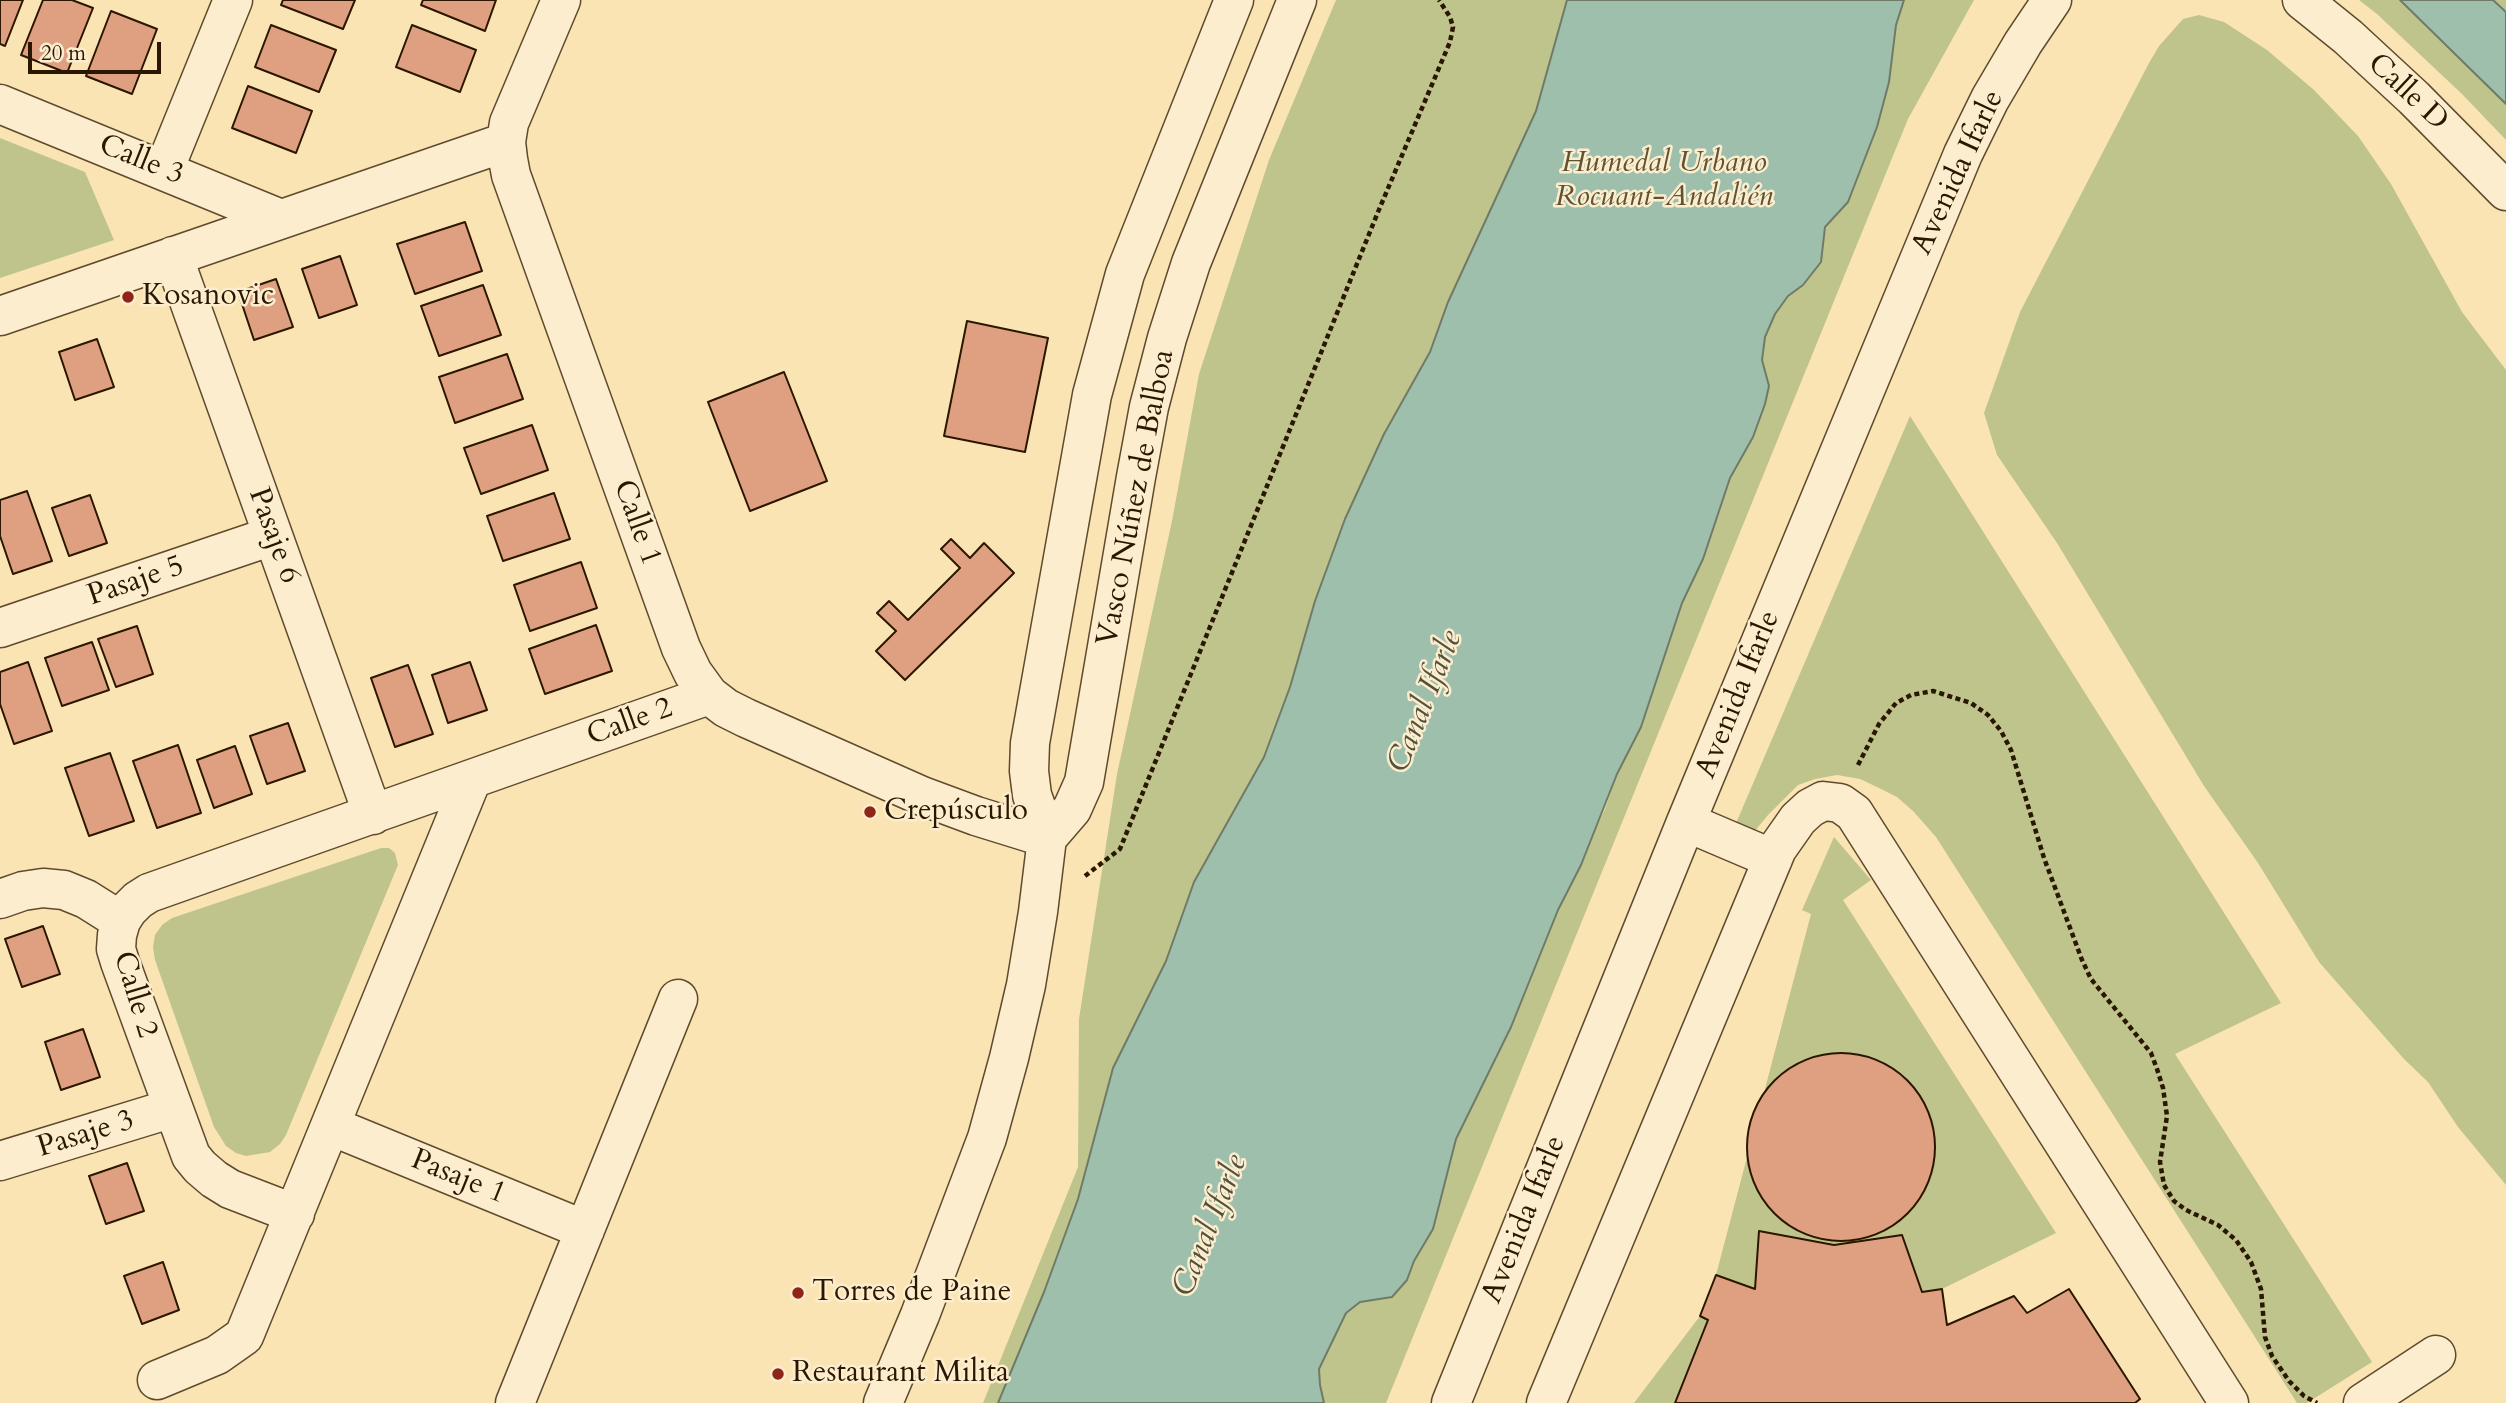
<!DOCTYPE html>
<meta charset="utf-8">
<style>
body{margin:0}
#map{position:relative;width:2506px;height:1403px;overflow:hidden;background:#fae4b3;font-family:Cardo,serif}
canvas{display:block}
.scale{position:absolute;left:28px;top:42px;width:133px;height:32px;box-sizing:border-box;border:4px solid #2b1600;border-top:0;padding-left:9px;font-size:21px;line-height:24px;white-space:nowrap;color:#2b1600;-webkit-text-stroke:5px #fcedce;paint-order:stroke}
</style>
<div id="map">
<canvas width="2506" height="1403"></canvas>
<div class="scale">20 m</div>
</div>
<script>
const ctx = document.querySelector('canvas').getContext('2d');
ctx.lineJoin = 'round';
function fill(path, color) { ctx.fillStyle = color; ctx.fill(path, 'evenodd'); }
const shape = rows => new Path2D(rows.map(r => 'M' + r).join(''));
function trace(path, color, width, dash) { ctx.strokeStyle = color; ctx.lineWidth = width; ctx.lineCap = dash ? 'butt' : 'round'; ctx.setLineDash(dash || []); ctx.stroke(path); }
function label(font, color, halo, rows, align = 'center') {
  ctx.font = font + ' Cardo,serif'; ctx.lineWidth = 5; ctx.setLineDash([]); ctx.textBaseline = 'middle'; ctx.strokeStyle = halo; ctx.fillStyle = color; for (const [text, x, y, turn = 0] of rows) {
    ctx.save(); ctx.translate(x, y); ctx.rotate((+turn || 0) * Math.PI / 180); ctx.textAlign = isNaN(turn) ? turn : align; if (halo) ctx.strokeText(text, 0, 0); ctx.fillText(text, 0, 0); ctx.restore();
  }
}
fill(shape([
 [1336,0,1974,0,1908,119,1386,1403,983,1403,1078,1167,1079,1019,1117,774,1172,521,1199,374,1269,160],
 [1669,640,1641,727,1617,774,1605,809,1569,886],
 [2359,0,2506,0,2506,140,2463,95,2377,14],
 [2199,15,2224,22,2267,50,2314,90,2358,136,2391,184,2462,312,2506,370,2506,1185,2458,1127,2428,1082,2404,1059,2319,962,2258,863,2204,786,2057,543,1997,455,1984,413,2020,312,2149,63,2159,46,2183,19],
 [0,138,85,172,114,240,0,278],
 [1910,416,2281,1003,2175,1054,2372,1362,2307,1403,2297,1403,1936,837,1913,811,1897,797,1877,787,1860,779,1837,775,1815,779,1798,785,1768,815,1754,832,1734,828],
 [1834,837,1871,880,1843,900,2056,1233,1942,1289,1922,1292,1902,1235,1834,1245,1759,1232,1755,1289,1716,1275,1811,914,1802,910],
 [381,848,389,848,395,853,398,865,286,1135,280,1144,270,1152,246,1156,236,1153,226,1146,214,1127,155,960,153,947,155,935,162,925,172,918],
 [1700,1316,1708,1320,1675,1403,1634,1403]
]), '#bfc48c');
const water = shape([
 [1567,0,1904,0,1896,25,1889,82,1877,127,1848,202,1825,227,1821,262,1803,285,1788,296,1775,314,1765,337,1762,360,1769,386,1765,404,1753,437,1730,478,1703,559,1682,603,1641,727,1617,774,1581,865,1558,910,1511,1027,1456,1139,1433,1229,1414,1261,1407,1280,1392,1297,1360,1302,1346,1313,1319,1369,1320,1385,1324,1403,998,1403,1044,1292,1078,1199,1113,1068,1166,961,1194,882,1264,757,1290,687,1315,601,1345,519,1384,434,1430,352,1448,302,1536,111,1567,0],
 [2400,0,2493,0,2506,12,2506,104,2400,0]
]);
fill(water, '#9ebfac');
trace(water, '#707b67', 2);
const building = shape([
 [0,0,23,0,5,46,0,44,0,0],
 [43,0,72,0,93,8,67,73,21,55,43,0],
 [283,0,355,0,343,29,281,5,283,0],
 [423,0,496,0,485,31,421,5,423,0],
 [111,11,157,29,132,94,86,76,111,11],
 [271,25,336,50,319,92,255,67,271,25],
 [412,25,476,50,460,92,396,67,412,25],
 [248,86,312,111,296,153,232,128,248,86],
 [465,222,482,271,415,294,397,244,465,222],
 [340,256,357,305,319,318,302,269,340,256],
 [276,279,293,327,254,340,238,292,276,279],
 [483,285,501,335,439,356,421,306,483,285],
 [967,321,1048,338,1025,452,944,436,967,321],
 [97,339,114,387,75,400,59,352,97,339],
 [507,354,523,399,455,423,439,377,507,354],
 [784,372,827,481,750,511,708,402,784,372],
 [532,425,548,470,481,494,464,448,532,425],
 [27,491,52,561,13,574,0,536,0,500,27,491],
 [554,493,570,539,503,561,487,516,554,493],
 [90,495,107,543,69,556,52,508,90,495],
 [951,539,970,558,984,543,1014,573,905,680,876,651,896,631,877,613,889,601,908,620,960,568,941,549,951,539],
 [581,562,597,608,530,631,514,585,581,562],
 [596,625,612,671,545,694,529,649,596,625],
 [137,626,153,674,116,687,98,639,137,626],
 [92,642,109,690,62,706,45,658,92,642],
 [28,662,52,731,14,744,0,704,0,672,28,662],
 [470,662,487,710,448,723,432,675,470,662],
 [408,665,433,734,395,747,371,678,408,665],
 [288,723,305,771,267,784,250,736,288,723],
 [178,745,201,813,157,828,133,761,178,745],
 [235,746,252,794,214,808,197,760,235,746],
 [110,753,134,821,89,836,65,768,110,753],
 [43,926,60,974,22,987,5,939,43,926],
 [83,1029,100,1077,61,1090,45,1042,83,1029],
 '1747 1147a94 94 0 1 1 188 0a94 94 0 1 1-188 0Z',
 [127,1163,144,1211,106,1224,89,1176,127,1163],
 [1759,1231,1834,1245,1902,1235,1922,1292,1942,1289,1947,1325,2014,1296,2027,1313,2069,1289,2140,1399,2135,1403,1675,1403,1708,1320,1700,1316,1716,1275,1755,1289,1759,1231],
 [163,1262,179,1310,142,1324,124,1276,163,1262]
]);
fill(building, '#dea080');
trace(building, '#2b1600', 2);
const minor = shape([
 [561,0,509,123,506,142,508,159,511,175,681,648,693,673,709,695,726,708,746,718,922,796,976,816,1047,838],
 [2302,0,2348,37,2414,98,2506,191],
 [0,104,281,219],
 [164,170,233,0],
 [173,256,373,815],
 [0,316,506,142],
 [0,628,272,536],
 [1686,822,1773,859],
 [1047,838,1072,809,1084,782,1136,477,1149,407,1167,338,1191,263,1297,0],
 [0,899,23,891,43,888,64,890,86,899,121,921],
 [331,1126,585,1230],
 [0,1161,173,1108],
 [295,1214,230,1189,214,1179,200,1167,191,1156,120,962,116,949,117,935,121,921,128,910,138,900,149,893,709,695],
 [157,1380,217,1355,244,1336,472,779],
 [515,1403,678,999],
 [883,1403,920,1315,987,1138,1009,1058,1026,985,1038,912,1047,838,1032,795,1029,771,1030,743,1092,395,1125,274,1234,0],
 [1451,1403,1686,822,1963,154,1990,99,2023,43,2052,0],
 [1546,1403,1777,849,1798,819,1810,808,1823,801,1840,803,1854,813,2229,1403],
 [2363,1403,2436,1355]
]);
trace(minor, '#5f4a2d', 41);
trace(shape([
 [1858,765,1879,724,1896,703,1911,695,1933,691,1971,703,1988,715,2001,731,2011,750,2044,858,2082,960,2091,979,2151,1053,2157,1069,2163,1088,2167,1116,2160,1162,2164,1185,2174,1201,2186,1210,2218,1225,2236,1240,2251,1262,2261,1289,2265,1337,2272,1356,2289,1381,2304,1396,2317,1403],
 [1085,876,1120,849,1378,212,1450,42,1453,27,1450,17,1439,0]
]), '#2b1600', 4.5, [5, 3.5]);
trace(minor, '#fcedce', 38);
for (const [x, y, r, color] of [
 [128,297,7,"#8f2418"],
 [870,812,7,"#8f2418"],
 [798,1293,7,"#8f2418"],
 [778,1374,7,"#8f2418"]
]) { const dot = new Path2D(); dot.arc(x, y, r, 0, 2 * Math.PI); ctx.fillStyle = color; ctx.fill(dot); trace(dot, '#fcedce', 2.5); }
label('30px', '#2b1600', '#fcedce', [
 ["Calle D",2407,93,43],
 ["Calle 3",141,161,22],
 ["Avenida Ifarle",1959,173,-65],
 ["Vasco Núñez de Balboa",1137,498,-79],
 ["Calle 1",636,523,70],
 ["Pasaje 6",273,536,70],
 ["Pasaje 5",136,582,-19],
 ["Avenida Ifarle",1739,695,-68],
 ["Calle 2",630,723,-20],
 ["Calle 2",134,995,73],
 ["Pasaje 3",86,1135,-17],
 ["Pasaje 1",458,1178,22],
 ["Avenida Ifarle",1525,1220,-68]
]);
label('italic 30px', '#5f5331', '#fcedce', [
 ["Humedal Urbano",1664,164],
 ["Rocuant-Andalién",1664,198]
]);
label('30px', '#2b1600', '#fcedce', [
 ["Kosanovic",142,297],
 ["Crepúsculo",884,812],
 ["Torres de Paine",812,1293],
 ["Restaurant Milita",792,1374]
], 'left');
label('italic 32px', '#53513c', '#fcedce', [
 ["Canal Ifarle",1426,702,-68],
 ["Canal Ifarle",1211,1226,-68]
]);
</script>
